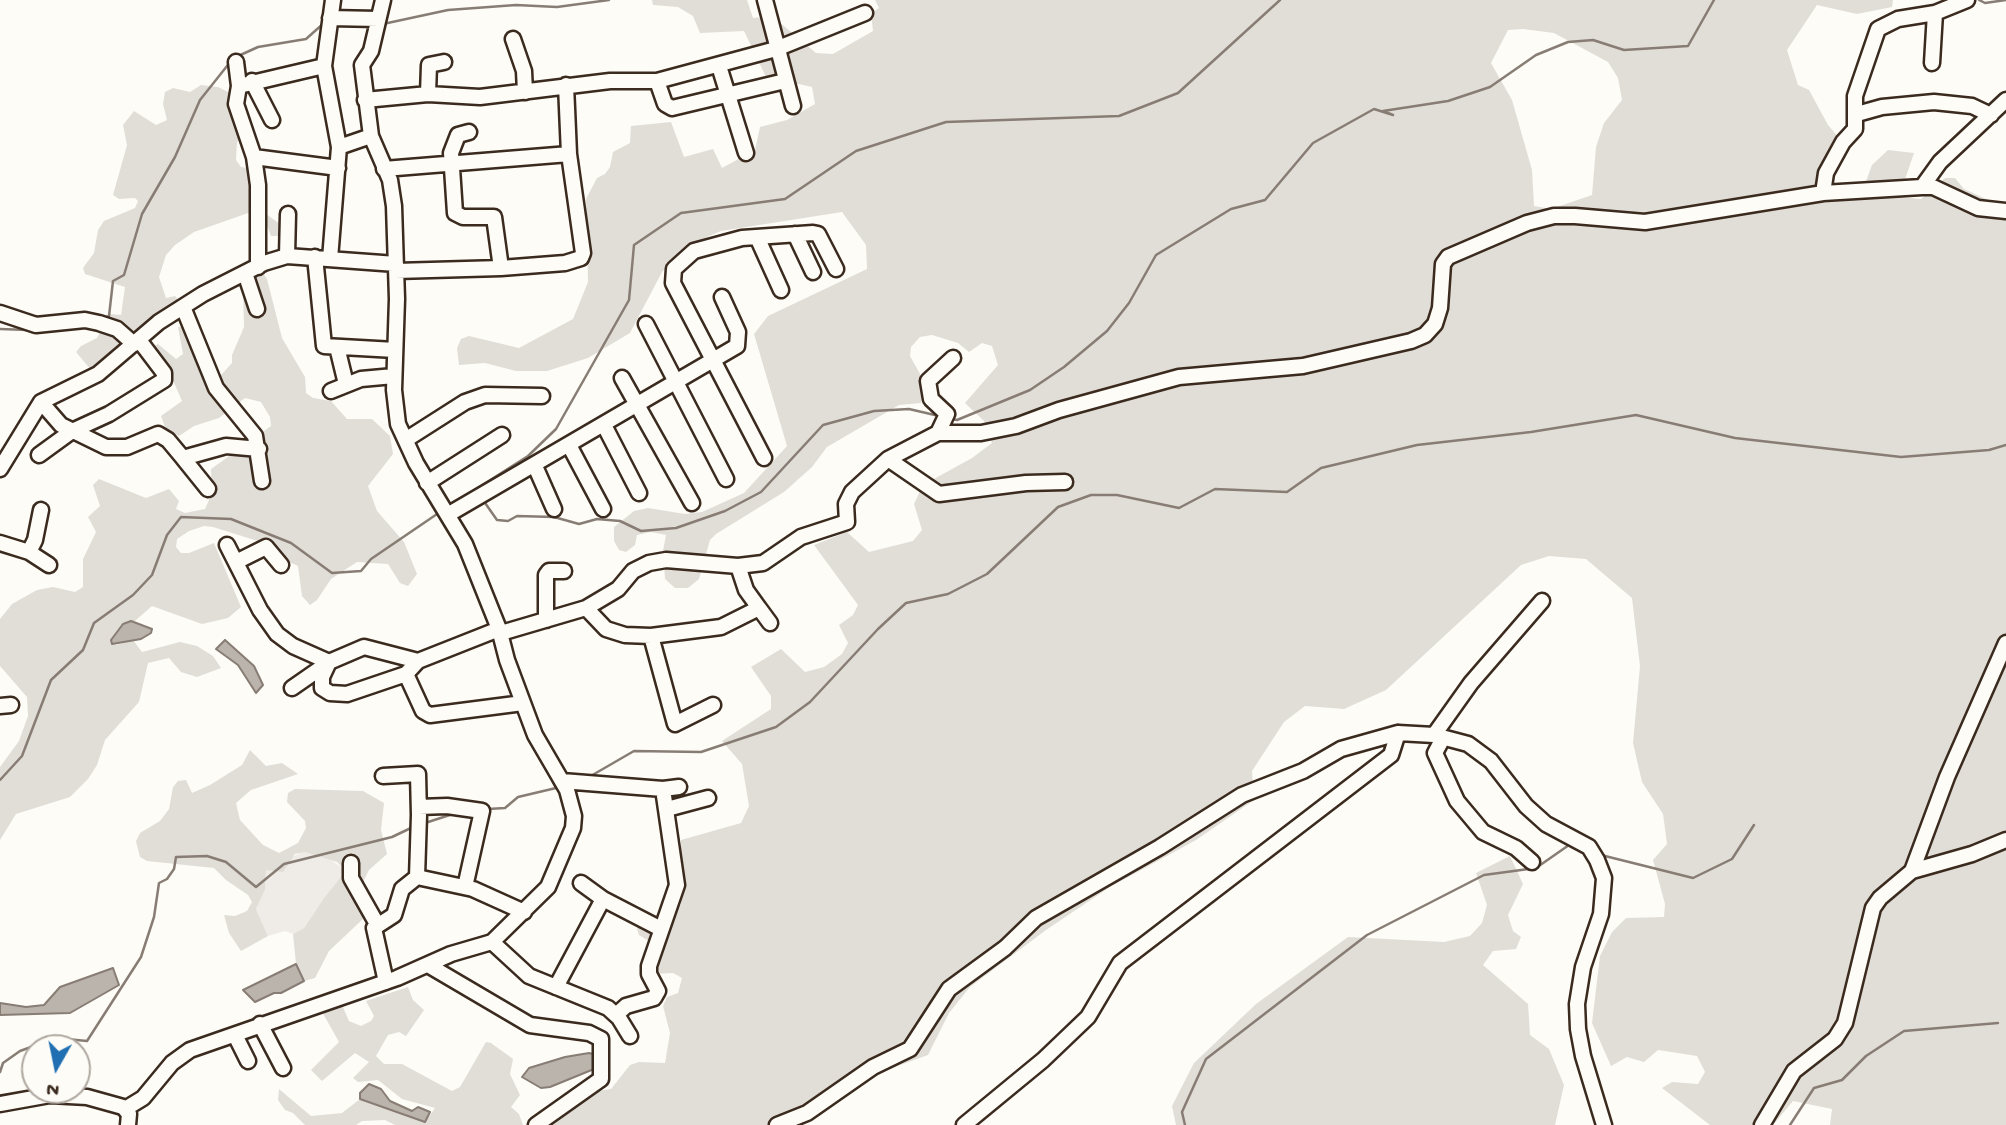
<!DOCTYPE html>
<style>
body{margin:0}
#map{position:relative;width:2006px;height:1125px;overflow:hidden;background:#fdfcf7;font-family:"Gochi Hand",sans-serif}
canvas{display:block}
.north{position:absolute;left:21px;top:1034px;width:70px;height:70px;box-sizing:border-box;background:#fdfcf7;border:2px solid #afa8a0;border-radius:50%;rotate:189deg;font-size:19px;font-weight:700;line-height:28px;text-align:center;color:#3b2a1e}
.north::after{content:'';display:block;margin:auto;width:24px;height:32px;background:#1f6fb2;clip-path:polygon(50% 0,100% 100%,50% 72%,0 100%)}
</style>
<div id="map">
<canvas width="2006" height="1125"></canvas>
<div class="north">N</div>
</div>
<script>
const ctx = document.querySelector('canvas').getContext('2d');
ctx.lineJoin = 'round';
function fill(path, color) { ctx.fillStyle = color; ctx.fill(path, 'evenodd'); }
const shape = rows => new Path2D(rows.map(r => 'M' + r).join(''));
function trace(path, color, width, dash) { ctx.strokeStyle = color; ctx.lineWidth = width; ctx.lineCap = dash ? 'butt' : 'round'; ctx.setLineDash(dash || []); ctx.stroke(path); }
fill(shape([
 [305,851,328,858,347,871,324,898,304,928,293,934,285,931,268,936,256,909,265,890,266,869]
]), '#efece7');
fill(shape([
 [652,0,747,0,753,18,772,16,816,53,833,54,873,31,871,13,879,8,875,0,1893,0,1892,7,1857,14,1817,5,1787,50,1798,85,1809,90,1828,125,1840,139,1817,200,1859,200,1872,165,1888,150,1914,153,1899,197,1921,199,1945,178,1955,178,1964,189,2006,208,2006,1125,1830,1125,1832,1109,1793,1101,1773,1125,1710,1125,1662,1088,1672,1082,1698,1084,1705,1072,1697,1056,1658,1050,1644,1062,1627,1057,1611,1066,1592,1023,1600,956,1612,932,1626,918,1664,917,1665,904,1653,860,1667,844,1663,814,1642,782,1633,743,1640,666,1632,598,1586,559,1549,556,1521,565,1386,690,1344,709,1305,706,1284,722,1252,771,1254,800,1196,840,1110,887,1046,930,970,987,949,1013,928,1055,870,1076,794,1125,544,1125,592,1092,611,1089,630,1065,639,1062,665,1063,670,1033,663,1006,667,997,678,993,682,978,673,973,653,974,652,943,639,935,637,929,643,914,671,918,681,904,681,840,741,823,749,806,742,764,722,741,771,709,771,696,751,667,781,649,805,672,824,667,842,654,848,643,839,625,853,615,858,605,814,545,847,532,869,552,913,541,922,530,914,504,923,485,972,458,992,443,984,421,965,403,998,365,992,346,982,343,969,352,958,343,932,335,920,337,911,347,910,356,924,381,921,403,899,405,827,447,812,467,784,492,716,534,710,540,699,579,688,588,675,588,665,579,663,551,666,535,651,532,637,535,635,545,626,552,619,550,614,541,614,527,634,511,648,508,685,514,702,512,744,493,787,446,754,334,768,316,867,269,866,245,842,212,721,231,686,246,662,272,630,333,588,358,547,371,516,371,485,363,459,365,457,348,461,339,469,336,519,348,573,319,588,282,586,199,597,178,605,174,610,167,613,152,630,143,631,126,671,122,684,157,713,149,722,168,755,150,760,127,787,120,815,104,812,87,799,84,782,87,766,77,744,31,700,33,693,16,678,7,653,5],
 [1523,29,1554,33,1608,62,1618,78,1622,100,1604,123,1596,147,1592,195,1551,209,1534,206,1532,170,1512,100,1491,63,1508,30],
 [201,85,218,87,236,96,243,92,246,95,244,103,249,119,249,130,237,142,236,160,241,167,254,169,266,214,280,224,279,236,271,236,268,228,251,212,194,232,175,245,166,255,159,277,166,298,175,296,180,302,135,333,91,370,76,352,81,346,97,338,110,314,121,315,125,287,85,274,83,268,94,253,98,230,104,221,135,208,138,201,135,198,119,199,113,195,127,145,123,125,134,111,156,125,167,120,163,104,165,92,173,88,190,92],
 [262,272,267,279,282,338,305,377,306,393,313,398,331,401,347,419,372,419,390,436,393,454,368,486,377,511,404,542,417,574,408,586,400,583,388,564,357,562,331,579,317,600,310,605,302,596,298,566,283,559,264,543,213,527,204,526,189,531,177,539,176,547,181,553,189,553,214,543,241,607,228,618,202,624,152,606,135,621,123,624,111,640,116,645,133,640,142,652,180,642,197,646,213,656,221,668,197,677,181,672,169,658,148,663,139,702,105,740,97,765,88,779,70,797,16,814,0,840,0,767,19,741,28,716,27,697,0,666,0,619,12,604,37,590,53,587,75,592,83,587,83,559,96,532,88,517,100,506,93,485,99,479,146,498,169,489,179,501,176,509,185,513,205,509,212,493,211,469,271,426,270,417,261,402,245,398,219,418,194,426,179,436,166,430,161,416,182,401,169,371,153,347,158,344,176,359,183,354,178,327,184,327,210,378,221,375,232,363,232,355,244,327,243,286,247,279],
 [250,750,266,766,282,763,298,774,251,790,236,803,240,820,263,845,279,853,298,843,306,828,305,821,287,802,288,793,295,789,363,791,384,803,381,830,387,854,369,870,364,880,361,905,364,918,329,951,315,978,304,981,296,964,293,934,304,928,324,898,346,871,337,862,305,852,295,854,283,872,266,870,265,890,256,909,268,936,241,951,229,933,224,915,235,916,247,911,252,902,248,895,226,880,214,868,147,861,140,857,136,841,140,833,160,821,169,809,173,787,178,781,186,780,192,793,210,785,242,765],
 [1510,856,1523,884,1508,915,1513,931,1521,937,1516,949,1493,951,1483,965,1528,1004,1530,1035,1549,1049,1564,1085,1555,1125,1176,1125,1172,1106,1194,1063,1256,1004,1348,937,1444,942,1470,936,1482,923,1487,905,1476,873],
 [408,987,413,1000,424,1010,406,1036,399,1032,388,1035,376,1056,384,1064,402,1064,452,1091,460,1087,486,1042,491,1043,513,1059,510,1074,520,1095,511,1107,519,1114,523,1125,395,1125,385,1120,362,1121,356,1125,305,1125,293,1113,285,1110,278,1100,279,1089,311,1116,342,1113,360,1099,425,1122,435,1108,402,1099,378,1080,358,1082,353,1078,369,1062,355,1053,322,1081,311,1070,339,1042,321,1010,342,1005,349,1021,361,1026,371,1021,374,1016,366,1001]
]), '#e1ded7');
const water = shape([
 [131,621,152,629,151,633,141,639,112,644,111,640,123,624,131,621],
 [225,640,254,666,263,685,256,693,238,665,216,649,225,640],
 [296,964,304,981,281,993,274,993,255,1002,243,990,296,964],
 [113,968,119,985,70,1013,0,1015,0,1003,26,1007,44,1005,60,987,113,968],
 [589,1053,597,1055,594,1069,550,1087,541,1088,522,1077,529,1068,565,1057,589,1053],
 [369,1084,381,1089,390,1101,412,1111,418,1107,430,1112,425,1122,360,1099,360,1093,369,1084]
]);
fill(water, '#bbb4ad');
trace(water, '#887d74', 2);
trace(shape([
 [1979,0,1985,3,2006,0],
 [383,24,448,10,516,5,557,7,609,0],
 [236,57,258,47,306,39,324,23],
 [104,318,109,316,113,281,124,275,142,214,175,157,200,100,231,61],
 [0,329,28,330],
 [952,419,957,420,1030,390,1064,367,1107,331,1129,303,1156,255,1231,209,1265,200,1313,143,1374,109,1393,115,1383,111,1448,101,1490,87,1536,55,1568,42,1593,40,1624,50,1688,46,1714,0],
 [483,500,497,520,508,521,517,516,554,517,579,524,597,519,620,521,641,531,676,528,725,511,761,492,823,425,874,411,909,409,939,416],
 [451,505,528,456,556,429,629,300,634,245,681,213,785,199,856,151,946,122,1119,116,1178,93,1280,0],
 [542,760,556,788,561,787],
 [589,777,634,751,701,752,776,727,810,702,878,629,906,603,948,594,987,574,1058,507,1091,495,1117,495,1179,508,1215,489,1287,492,1321,468,1417,445,1531,432,1636,415,1735,438,1901,457,1989,450,2006,445],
 [0,780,22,756,51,680,83,650,94,623,133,595,152,575,167,535,181,517,231,519,291,543,332,573,361,571,371,559,440,512],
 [488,809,505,808,518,797,556,788],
 [425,823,456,813],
 [1601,855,1693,878,1732,859,1754,825],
 [0,1072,3,1063,20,1051,56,1038,87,1041,141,957,154,917,159,883,167,879,174,869,176,857,207,856,226,862,256,887,284,864,392,837,413,827],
 [1185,1125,1182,1112,1206,1059,1367,935,1484,875,1536,868,1569,845,1575,847],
 [1790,1125,1814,1088,1842,1080,1866,1056,1904,1031,1998,1023]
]), '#887d74', 2.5);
const minor = shape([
 [333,0,324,66,339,147],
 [765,0,793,106],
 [330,18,378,19],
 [513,39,524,71,525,92],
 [236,62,239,86,324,66],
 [1932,63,1935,13],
 [719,66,746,153],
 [252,81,272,120],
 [657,81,665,104,672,108,785,81],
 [239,86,236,104,254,157,338,168],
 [428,94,429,65,444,62],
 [365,100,428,94,480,97,610,81,657,81,776,49,865,13],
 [1857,114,1882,107,1934,102,1972,106,1991,115],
 [469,132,458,135,451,153,455,213,463,217,494,217,501,268],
 [254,157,258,185,258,267],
 [384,169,569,154],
 [1922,187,1933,187,1978,208,2006,211],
 [1823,193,1826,173,1843,142,1855,129,1855,96,1878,29,1898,19,1935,13,1967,0],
 [795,234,813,272],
 [757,237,781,290],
 [287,256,288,214],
 [315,257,324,346,395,350],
 [330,259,339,147,371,136],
 [396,271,501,268,565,263,581,258,583,253,569,154,566,85],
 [245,273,257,309],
 [183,307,216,388,255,436,262,481],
 [0,313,36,325,85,320,99,323,117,329,134,344],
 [646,324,726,479],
 [337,347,346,384],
 [622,378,692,503],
 [331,391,361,379,394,376],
 [41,402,61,425,106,447,127,447,158,434,168,440,183,458,226,446,259,449],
 [604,425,639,493],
 [938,433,947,414,931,399,928,381,953,358],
 [407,439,465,402,485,395,542,396],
 [569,445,603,509],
 [39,455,72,431,109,414,164,380,164,373,139,340],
 [183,458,208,489],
 [764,458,673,283,674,269,694,251,742,238,813,233,818,234,836,269],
 [888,459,939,494,1026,483,1065,482],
 [535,466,554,509],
 [0,469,41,402,98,374,159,322,203,294,264,263,287,256,396,264],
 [427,483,502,435],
 [449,514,737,346,738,332,722,297],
 [0,543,29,552,49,565],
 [227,545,260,610,277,634,293,646,329,662,364,647,418,661],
 [29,552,35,540,41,510],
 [236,562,266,547,281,565],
 [586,608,606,629,625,635,651,636,721,627,759,608,746,590,738,566],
 [759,608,770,623],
 [546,620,546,575,549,571,564,571],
 [501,633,586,608,618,589,633,571,649,563,666,560,738,566,763,563,801,537,847,522,846,504,852,492,888,459,938,433,981,433,1016,426,1059,410,1179,377,1303,366,1411,341,1425,335,1435,324,1440,308,1443,264,1448,257,1527,223,1554,216,1575,216,1645,222,1823,193,1922,187,1940,162,2006,100],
 [651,636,675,724,713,705],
 [329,662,322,677,322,688,330,693,347,694,406,674,418,661,499,629],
 [406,674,423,711,430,715,523,703],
 [292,688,328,663],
 [0,706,11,705],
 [1434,735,1471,683,1542,601],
 [1443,738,1435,753,1457,801,1483,832,1516,848,1532,862],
 [383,776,418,774,419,815,417,877,402,889,394,915,374,928,386,982],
 [562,781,663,789,677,885,649,966,649,974,658,991,654,998,626,1006,616,1015],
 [663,789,679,787],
 [419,807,447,806,482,811,465,887],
 [667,809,708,798],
 [351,863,351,878,377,924],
 [1912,871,1972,854,2006,840],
 [417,877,473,889,524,912],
 [581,883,603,899],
 [492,942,529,976,608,1008,619,1018,630,1036],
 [428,965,530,1025,589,1033,601,1039,601,1079,536,1125],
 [556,987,603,899,661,929],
 [260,1024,283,1068],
 [235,1035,248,1061],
 [0,1104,50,1095,87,1097,123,1107,129,1114,128,1125],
 [125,1109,143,1098,172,1063,190,1050,397,978,451,954,492,942,548,887,573,828,574,816,567,790,535,735,507,660,499,629,465,544,416,463,398,424,394,390,397,299,394,206,390,180,371,136,362,65,371,51,383,0],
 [777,1125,807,1113,873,1067,910,1049,949,989,1005,948,1036,918,1160,847,1242,795,1303,771,1341,749,1398,733,1434,735,1468,744,1491,761,1526,806,1546,824,1589,847,1597,860,1604,878,1601,914,1583,967,1577,1004,1578,1029,1583,1056,1604,1125],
 [964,1125,1043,1060,1088,1017,1120,963,1391,755,1398,733],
 [1762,1125,1794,1071,1835,1039,1845,1023,1873,908,1880,898,1912,871,1947,777,2006,643]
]);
trace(minor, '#3b2a1e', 19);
trace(minor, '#fdfcf7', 14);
</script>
